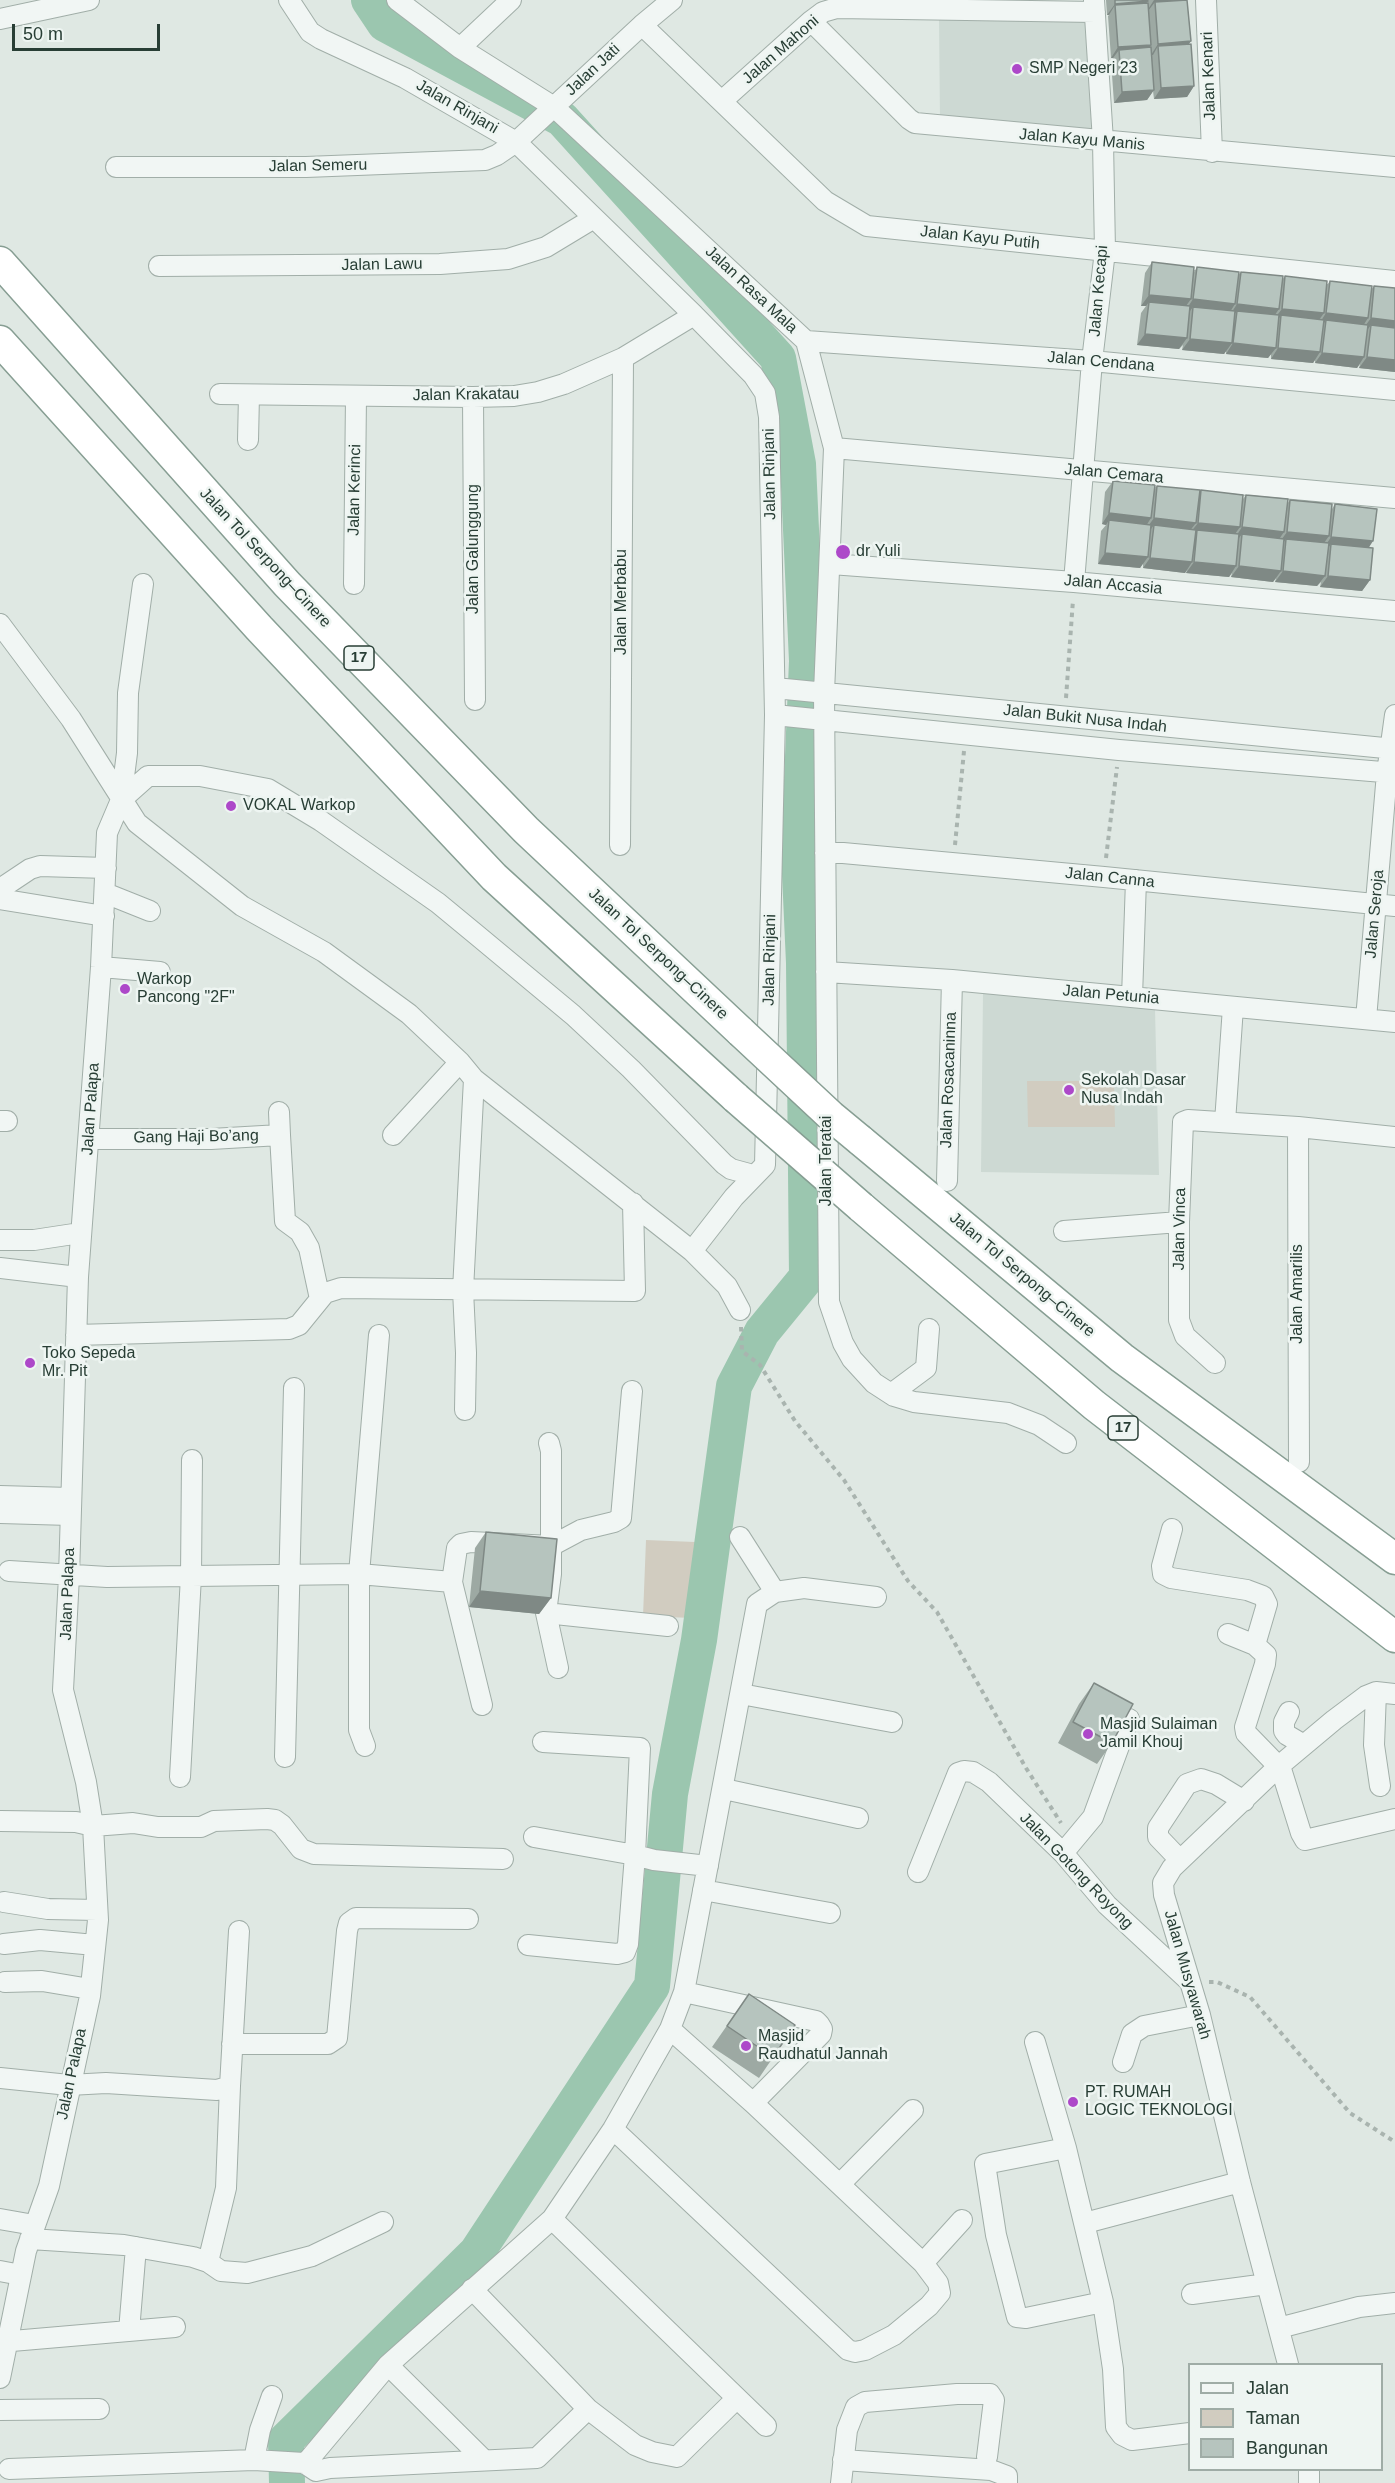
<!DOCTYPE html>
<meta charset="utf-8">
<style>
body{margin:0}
#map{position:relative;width:1395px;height:2483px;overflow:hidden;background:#dfe8e3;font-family:Helvetica,sans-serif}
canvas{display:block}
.legend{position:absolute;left:1188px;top:2363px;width:195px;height:108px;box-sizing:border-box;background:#eef5f2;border:2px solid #9faca6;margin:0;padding:8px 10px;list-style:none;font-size:18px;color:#283e35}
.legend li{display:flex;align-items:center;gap:12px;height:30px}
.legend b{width:30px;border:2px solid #9faca6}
.scale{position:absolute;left:12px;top:24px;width:148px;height:27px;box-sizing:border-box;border:3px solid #283e35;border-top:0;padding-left:8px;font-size:18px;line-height:21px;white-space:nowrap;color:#283e35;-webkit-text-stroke:4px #eef5f2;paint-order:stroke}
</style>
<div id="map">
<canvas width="1395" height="2483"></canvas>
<ul class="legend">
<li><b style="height:8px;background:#f1f6f4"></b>Jalan</li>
<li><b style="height:16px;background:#d1ccc0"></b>Taman</li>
<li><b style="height:16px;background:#b6c4be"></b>Bangunan</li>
</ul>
<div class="scale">50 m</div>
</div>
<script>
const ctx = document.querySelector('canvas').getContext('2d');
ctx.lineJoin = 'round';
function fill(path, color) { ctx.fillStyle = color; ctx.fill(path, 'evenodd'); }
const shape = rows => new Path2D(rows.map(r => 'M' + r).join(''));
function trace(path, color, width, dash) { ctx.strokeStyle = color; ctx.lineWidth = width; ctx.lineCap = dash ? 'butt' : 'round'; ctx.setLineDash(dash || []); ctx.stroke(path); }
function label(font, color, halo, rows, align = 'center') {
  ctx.font = font + ' Helvetica,sans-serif'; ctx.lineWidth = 5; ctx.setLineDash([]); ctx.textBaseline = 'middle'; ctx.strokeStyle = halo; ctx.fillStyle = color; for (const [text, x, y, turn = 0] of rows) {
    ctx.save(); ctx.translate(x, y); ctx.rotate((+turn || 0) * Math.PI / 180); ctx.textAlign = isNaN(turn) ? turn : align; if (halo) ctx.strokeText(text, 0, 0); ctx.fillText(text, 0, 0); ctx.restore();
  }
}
fill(shape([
 [939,17,1091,18,1099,134,940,121],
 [983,993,1155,1009,1159,1175,981,1172]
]), '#cdd9d3');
fill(shape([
 [1027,1081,1114,1081,1115,1127,1028,1127],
 [646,1540,695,1542,692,1618,643,1616]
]), '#d1ccc0');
trace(shape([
 [287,2483,286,2440,477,2252,652,1986,670,1794,699,1640,734,1386,762,1332,807,1277,804,963,799,852,807,661,798,464,778,358,562,119,385,24,369,0]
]), '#9bc6af', 36);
const minor = shape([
 [289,0,310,32,321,39,405,78,516,142,694,315,753,375,765,393,769,417,775,715,765,1165,734,1197,692,1251],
 [397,0,460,48,554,107,806,341,834,448,824,693,829,1302,843,1343,852,1359,874,1383,894,1396,914,1402,1008,1413,1039,1425,1066,1443],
 [1206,0,1212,152],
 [0,19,89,0],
 [811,21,909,119,915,123,1395,167],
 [642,25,825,201,867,226,1395,281],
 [460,48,511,0],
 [723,100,811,21,823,12,837,8,1095,12],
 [116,167,306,167,485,160,497,155,516,142,642,25,672,0],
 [159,266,440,264,508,259,546,247,594,218],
 [806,341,1092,361,1395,390],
 [220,394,473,397,514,396,538,392,564,384,623,358,694,315],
 [473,397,475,700],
 [248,440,249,395],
 [834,448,1395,498],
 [831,564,1074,582,1395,611],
 [1074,582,1092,361,1105,251,1103,141,1094,0],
 [354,584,356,396],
 [0,624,71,719,137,823,242,906,324,952,409,1014,460,1062,474,1079,692,1251,727,1286,740,1310],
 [775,688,1395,749],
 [775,715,1119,750,1395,773],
 [121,800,148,776,200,776,268,789,321,821,438,903,478,936,573,1015,631,1069,724,1164,731,1169,753,1175],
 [620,845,623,358],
 [825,853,843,853,1104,877,1395,906],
 [0,889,30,869,40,866,106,868],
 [105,893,150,911],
 [0,899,104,916],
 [101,967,160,972],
 [826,972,952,980,1395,1022],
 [1132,997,1136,880],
 [1366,1019,1387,773,1395,715],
 [0,1121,7,1121],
 [1225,1122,1233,1007],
 [1298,1127,1299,1462],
 [280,1135,285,1221,300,1232,309,1248,320,1299],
 [393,1135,460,1062],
 [89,1139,211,1139,280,1135,279,1112],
 [947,1181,952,980],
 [1064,1231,1179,1222],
 [0,1240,34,1240,80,1233],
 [0,1268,78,1277],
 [76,1335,289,1329,299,1325,325,1293,341,1288,635,1291,633,1203],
 [1215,1363,1185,1336,1179,1320,1179,1222,1183,1122,1188,1120,1298,1127,1395,1137],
 [891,1394,926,1368,929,1329],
 [465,1410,466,1353,463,1290,474,1079],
 [549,1443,551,1451,551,1574,546,1613,558,1668],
 [0,1496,70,1498],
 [0,1513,70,1515],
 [1172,1529,1162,1566,1163,1574,1171,1578,1247,1590,1263,1596,1267,1604,1255,1645],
 [740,1537,775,1592],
 [9,1571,107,1577,359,1574,452,1582,457,1548,461,1544,471,1542,551,1546,581,1530,614,1522,621,1518,632,1391],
 [452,1582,482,1705],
 [546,1613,668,1626],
 [1228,1634,1255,1645,1266,1655,1265,1664,1245,1727,1246,1733,1281,1769,1301,1833,1305,1840,1395,1819],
 [1376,1692,1374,1745,1380,1786],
 [741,1694,892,1722],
 [1289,1712,1284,1722,1284,1731,1287,1735,1304,1745],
 [365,1746,359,1730,359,1574,379,1335],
 [285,1757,294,1388],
 [180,1777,191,1576,192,1460],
 [724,1789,858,1818],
 [0,1821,76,1822,93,1826,133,1823,158,1827,201,1827,214,1821,267,1819,275,1820,282,1825,301,1849,314,1854,503,1859],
 [534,1837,635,1855,654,1860,708,1866],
 [1063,1853,1093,1817,1129,1719],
 [1180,1860,1158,1837,1158,1828,1187,1784,1201,1779,1216,1784,1244,1801],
 [918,1872,958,1773,964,1771,973,1772,989,1782,1063,1853,1107,1905,1189,1981],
 [703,1890,830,1913],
 [4,1902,48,1909,97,1910],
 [4,1944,40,1940,95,1945],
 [528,1945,617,1954,625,1952,628,1944,635,1855,640,1748,543,1742],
 [5,1982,42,1981,90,1989],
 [684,1992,816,2021,819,2024,822,2029,821,2034,753,2103],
 [1035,2042,1066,2148,1103,2302,1113,2369,1116,2427,1122,2435,1132,2440,1190,2433],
 [232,2044,328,2044,337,2038,347,1931,349,1923,356,1918,468,1919],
 [1123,2062,1132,2034,1144,2026,1200,2015],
 [0,2078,69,2085,106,2083,217,2090,230,2086,239,1931],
 [230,2086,226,2188,208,2262,221,2271,247,2273,312,2256,383,2222],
 [613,2129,848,2350,855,2352,865,2350,894,2335,929,2306,940,2293,938,2283,923,2263,753,2103,670,2029],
 [1066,2148,985,2164,996,2235,1017,2317,1026,2318,1103,2302],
 [840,2184,913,2110],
 [0,2219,34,2225],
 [552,2219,766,2426],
 [1085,2223,1240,2182],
 [30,2239,124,2245,193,2257,208,2262],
 [923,2263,962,2220],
 [0,2271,21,2275],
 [472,2289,588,2409,635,2445,652,2452,677,2457,733,2402,735,2397],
 [1192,2294,1267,2284],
 [1279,2328,1359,2307,1395,2303],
 [129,2331,136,2247],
 [0,2342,175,2327],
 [1288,2364,1240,2182,1200,2015,1164,1895,1163,1883,1172,1868,1279,1766,1334,1720,1366,1696,1376,1692,1395,1694],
 [388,2365,484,2460],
 [0,2378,26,2251,49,2186,90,1996,98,1920,93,1826,86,1782,63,1690,69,1576,78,1277,101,967,107,833,121,800,127,753,128,693,143,584],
 [0,2410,99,2409],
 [254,2460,260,2430,272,2396],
 [843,2460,991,2470,1007,2476,1007,2483],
 [305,2464,388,2365,552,2219,613,2129,670,2029,684,1992,757,1604,775,1592,804,1588,876,1597],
 [9,2469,254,2460,304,2463,316,2471,330,2468,537,2458,588,2409],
 [1309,2470,1309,2483],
 [841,2483,847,2430,856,2407,865,2402,957,2394,990,2394,994,2400,987,2457]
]);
const highway = shape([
 [0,262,287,584,526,830,741,1032],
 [0,341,259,628,494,877,736,1098],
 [860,1140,1122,1358,1395,1559],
 [861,1207,1094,1405,1395,1637]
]);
trace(minor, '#a1aea8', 22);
trace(highway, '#879e93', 33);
trace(shape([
 [1066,698,1073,600],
 [955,845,964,751],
 [1106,858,1117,767],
 [741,1327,742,1351,760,1365,795,1421,844,1480,908,1581,937,1612,1026,1768,1061,1823],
 [1209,1982,1217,1982,1250,1997,1350,2113,1395,2142]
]), '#a9b4af', 4, [4.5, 4.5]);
trace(minor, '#f1f6f4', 20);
trace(highway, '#fff', 30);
const highwayBridge = shape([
 [741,1032,831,1116,860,1140],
 [736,1098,861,1207]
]);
trace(highwayBridge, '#879e93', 33, []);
trace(highwayBridge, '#fff', 30);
fill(shape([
 [1106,0,1187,0,1191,41,1189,44,1194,86,1187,97,1154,99,1153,91,1147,100,1114,103,1111,61,1113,58,1111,58,1108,16,1109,15,1107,15],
 [1152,262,1194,272,1197,267,1238,275,1241,272,1282,280,1285,276,1327,285,1330,281,1371,290,1374,286,1395,288,1395,372,1359,368,1360,364,1357,368,1315,363,1315,360,1313,363,1271,359,1271,354,1268,358,1226,354,1226,351,1224,354,1182,350,1183,345,1179,349,1137,345,1141,313,1146,306,1141,306,1145,273],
 [1113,481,1154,490,1157,486,1199,493,1201,490,1243,499,1246,495,1287,504,1290,500,1332,509,1335,504,1369,548,1370,580,1362,591,1320,587,1321,582,1317,586,1275,582,1276,578,1273,582,1231,577,1232,573,1229,577,1186,573,1187,570,1185,573,1143,568,1143,563,1140,568,1098,564,1101,531,1106,525,1102,524,1105,492],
 [486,1532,551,1598,539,1614,469,1607,475,1548],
 [1094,1683,1112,1743,1097,1764,1058,1743,1079,1704],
 [749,1994,795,2025,759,2078,712,2047]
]), '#9da9a3');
fill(shape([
 [1154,0,1185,0,1155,2,1148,11,1147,11],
 [1148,1,1140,12,1115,5,1109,15,1107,15,1115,4],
 [1191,41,1183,52,1158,46,1153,55,1151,55,1158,44],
 [1151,45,1144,56,1119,50,1113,58,1111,58,1118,47],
 [1194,86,1187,97,1154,99,1161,88],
 [1154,90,1147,100,1114,103,1122,92],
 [1149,295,1191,299,1183,310,1149,302,1146,306,1141,306],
 [1193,299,1235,304,1228,315,1193,307,1190,311,1186,310],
 [1237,304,1279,309,1272,319,1237,311,1234,315,1230,315],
 [1282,309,1324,313,1316,324,1281,315,1278,320,1274,319],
 [1326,313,1368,318,1361,329,1326,320,1323,325,1319,324],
 [1371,318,1395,321,1395,332,1371,325,1368,329,1363,329],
 [1145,334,1187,338,1179,349,1137,345],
 [1190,339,1232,343,1224,354,1182,350],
 [1233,343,1276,348,1268,358,1226,354],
 [1278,348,1320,352,1313,363,1271,359],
 [1322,353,1364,357,1357,368,1315,363],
 [1367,357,1395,360,1395,372,1359,368],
 [1109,513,1151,518,1144,529,1109,520,1106,525,1102,524],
 [1154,518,1196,523,1188,533,1154,525,1151,529,1146,529],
 [1198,523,1240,527,1232,538,1197,530,1194,534,1190,533],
 [1242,527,1284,532,1277,542,1242,534,1239,538,1235,538],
 [1287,532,1329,536,1321,547,1286,539,1283,543,1279,543],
 [1331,537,1373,541,1366,552,1331,544,1328,548,1324,548],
 [1105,553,1148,557,1140,568,1098,564],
 [1150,558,1192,562,1185,573,1143,568],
 [1194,562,1236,566,1229,577,1186,573],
 [1239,566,1281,571,1273,582,1231,577],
 [1283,571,1325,576,1317,586,1275,582],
 [1328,576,1370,580,1362,591,1320,587],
 [480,1591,551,1598,539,1614,469,1607]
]), '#7f8985');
const building = shape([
 [1115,0,1147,0,1148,1,1115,4,1115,0],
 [1187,0,1191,41,1158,44,1155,2,1187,0],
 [1148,3,1151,45,1118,47,1115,5,1148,3],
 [1191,44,1194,86,1161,88,1158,46,1191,44],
 [1151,47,1154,90,1122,92,1119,50,1151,47],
 [1152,262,1194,267,1191,299,1149,295,1152,262],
 [1197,267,1239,272,1235,304,1193,299,1197,267],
 [1241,272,1283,276,1279,309,1237,304,1241,272],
 [1285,276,1327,281,1324,313,1282,309,1285,276],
 [1330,281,1372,286,1368,318,1326,313,1330,281],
 [1374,286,1395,288,1395,321,1371,318,1374,286],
 [1149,302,1190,306,1187,338,1145,334,1149,302],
 [1193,307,1235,311,1232,343,1190,339,1193,307],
 [1237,311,1279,315,1276,348,1233,343,1237,311],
 [1281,315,1324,320,1320,352,1278,348,1281,315],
 [1326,320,1368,325,1364,357,1322,353,1326,320],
 [1371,325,1395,328,1395,360,1367,357,1371,325],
 [1113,481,1155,485,1151,518,1109,513,1113,481],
 [1157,486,1200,490,1196,523,1154,518,1157,486],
 [1201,490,1243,495,1240,527,1198,523,1201,490],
 [1246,495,1288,499,1284,532,1242,527,1246,495],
 [1290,500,1332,504,1329,536,1287,532,1290,500],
 [1335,504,1377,509,1373,541,1331,537,1335,504],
 [1109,520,1151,525,1148,557,1105,553,1109,520],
 [1154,525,1196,530,1192,562,1150,558,1154,525],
 [1197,530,1239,534,1236,566,1194,562,1197,530],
 [1242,534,1284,539,1281,571,1239,566,1242,534],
 [1286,539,1329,543,1325,576,1283,571,1286,539],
 [1331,544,1373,548,1370,580,1328,576,1331,544],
 [486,1532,557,1539,551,1598,480,1591,486,1532],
 [1094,1683,1133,1704,1112,1743,1073,1722,1094,1683],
 [749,1994,795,2025,773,2057,727,2026,749,1994]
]);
fill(building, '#b6c4be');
trace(building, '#7f8985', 1.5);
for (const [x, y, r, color] of [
 [1017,69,6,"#ad48c9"],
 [843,552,8,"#ad48c9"],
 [231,806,6,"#ad48c9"],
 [125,989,6,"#ad48c9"],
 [1069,1090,6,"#ad48c9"],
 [30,1363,6,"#ad48c9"],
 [1088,1734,6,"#ad48c9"],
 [746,2046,6,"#ad48c9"],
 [1073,2102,6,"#ad48c9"]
]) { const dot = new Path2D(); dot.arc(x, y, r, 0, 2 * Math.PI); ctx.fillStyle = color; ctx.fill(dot); trace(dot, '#eef5f2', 2); }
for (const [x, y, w] of [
 [359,658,30],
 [1123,1428,30]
]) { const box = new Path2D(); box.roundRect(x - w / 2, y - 12, w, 24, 4.5); ctx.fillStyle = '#eef5f2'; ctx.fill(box); trace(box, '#283e35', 1.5); }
label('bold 15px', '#283e35', null, [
 ["17",359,658],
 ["17",1123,1428]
]);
label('16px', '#283e35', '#eef5f2', [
 ["Jalan Mahoni",781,50,-41],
 ["Jalan Jati",593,70,-43],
 ["Jalan Kenari",1209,76,-92],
 ["Jalan Rinjani",457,107,30],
 ["Jalan Kayu Manis",1082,140,5],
 ["Jalan Semeru",318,166,-1],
 ["Jalan Kayu Putih",980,238,6],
 ["Jalan Lawu",382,265,-1],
 ["Jalan Rasa Mala",751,290,43],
 ["Jalan Kecapi",1099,291,-85],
 ["Jalan Cendana",1101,362,5],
 ["Jalan Krakatau",466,395,-1],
 ["Jalan Rinjani",770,474,-91],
 ["Jalan Cemara",1114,474,5],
 ["Jalan Kerinci",355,490,-89],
 ["Jalan Galunggung",474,549,-90],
 ["Jalan Tol Serpong–Cinere",265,558,47],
 ["Jalan Accasia",1113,585,5],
 ["Jalan Merbabu",622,602,-90],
 ["Jalan Bukit Nusa Indah",1085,719,6],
 ["Jalan Canna",1110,878,6],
 ["Jalan Seroja",1375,914,-85],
 ["Jalan Tol Serpong–Cinere",658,954,43],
 ["Jalan Rinjani",770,960,-89],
 ["Jalan Petunia",1111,995,5],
 ["Jalan Rosacaninna",949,1080,-88],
 ["Jalan Palapa",91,1109,-86],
 ["Gang Haji Bo’ang",196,1137,-1],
 ["Jalan Teratai",827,1161,-90],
 ["Jalan Vinca",1180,1229,-89],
 ["Jalan Tol Serpong–Cinere",1022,1275,40],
 ["Jalan Amarilis",1298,1294,-90],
 ["Jalan Palapa",68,1594,-88],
 ["Jalan Gotong Royong",1076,1871,46],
 ["Jalan Musyawarah",1187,1975,74],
 ["Jalan Palapa",72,2074,-78]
]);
label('16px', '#283e35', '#eef5f2', [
 ["SMP Negeri 23",1029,69],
 ["dr Yuli",856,552],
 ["VOKAL Warkop",243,806],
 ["Warkop",137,980],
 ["Pancong \"2F\"",137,998],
 ["Sekolah Dasar",1081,1081],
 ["Nusa Indah",1081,1099],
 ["Toko Sepeda",42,1354],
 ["Mr. Pit",42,1372],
 ["Masjid Sulaiman",1100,1725],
 ["Jamil Khouj",1100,1743],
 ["Masjid",758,2037],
 ["Raudhatul Jannah",758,2055],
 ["PT. RUMAH",1085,2093],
 ["LOGIC TEKNOLOGI",1085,2111]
], 'left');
</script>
